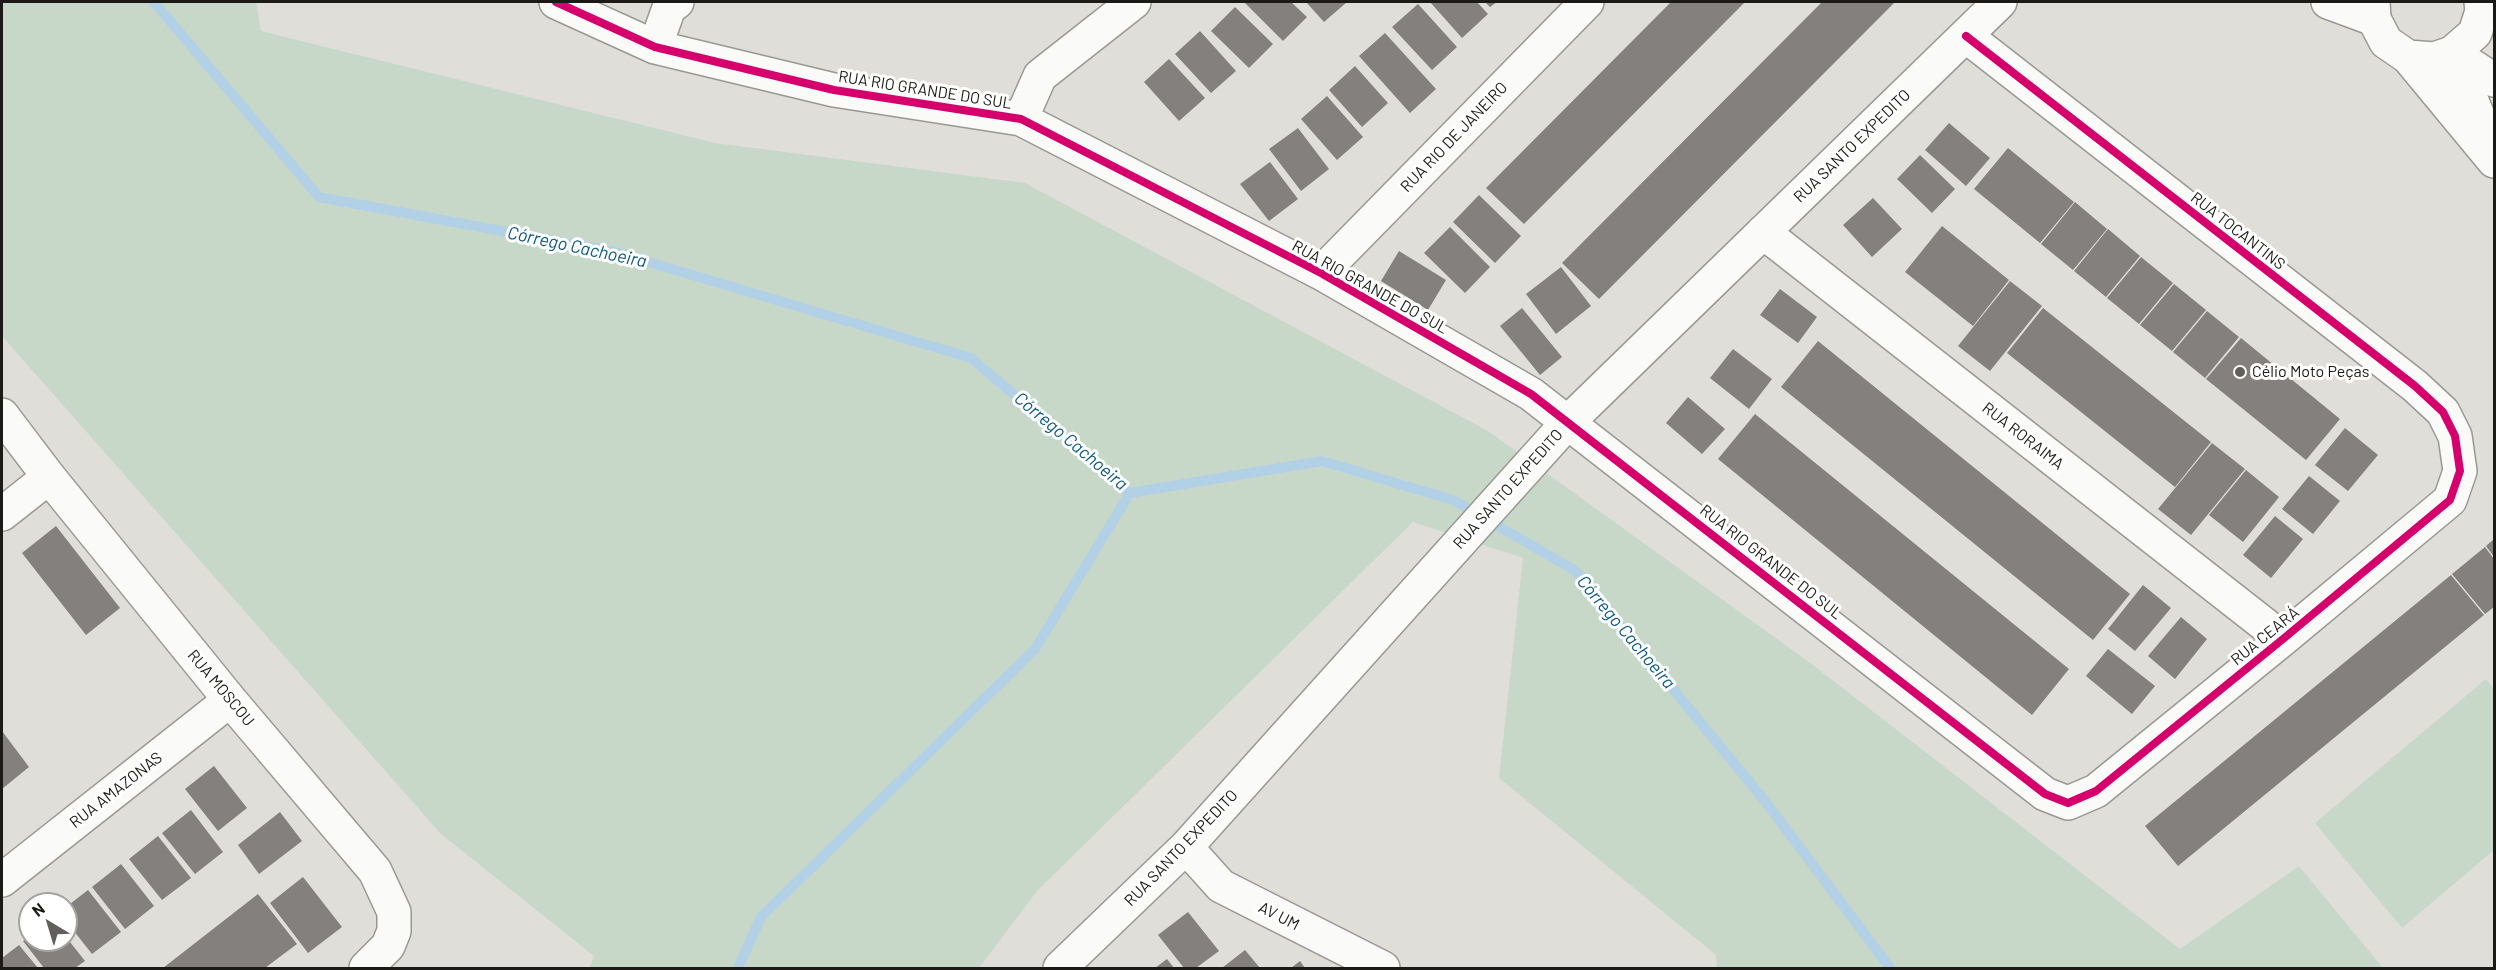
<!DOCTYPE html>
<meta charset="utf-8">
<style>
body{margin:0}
#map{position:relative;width:2496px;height:970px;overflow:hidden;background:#e0ded8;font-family:Barlow,sans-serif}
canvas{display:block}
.frame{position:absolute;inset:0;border:3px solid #1b1a16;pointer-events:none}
.north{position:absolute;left:18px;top:892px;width:60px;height:60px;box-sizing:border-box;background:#fff;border:2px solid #a4a3a2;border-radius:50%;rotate:322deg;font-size:16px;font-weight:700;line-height:24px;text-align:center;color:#1b1a16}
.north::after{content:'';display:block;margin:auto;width:21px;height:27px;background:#605f5a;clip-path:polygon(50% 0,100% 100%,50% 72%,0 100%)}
</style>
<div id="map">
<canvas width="2496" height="970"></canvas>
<div class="frame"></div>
<div class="north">N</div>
</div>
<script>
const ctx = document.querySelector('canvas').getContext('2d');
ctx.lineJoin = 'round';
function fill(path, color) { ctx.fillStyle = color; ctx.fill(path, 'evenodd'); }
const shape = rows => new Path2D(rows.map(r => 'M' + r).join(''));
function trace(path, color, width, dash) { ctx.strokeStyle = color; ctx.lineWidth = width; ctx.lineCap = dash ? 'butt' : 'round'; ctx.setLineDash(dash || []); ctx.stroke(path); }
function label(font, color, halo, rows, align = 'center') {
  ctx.font = font + ' Barlow,sans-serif'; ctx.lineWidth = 6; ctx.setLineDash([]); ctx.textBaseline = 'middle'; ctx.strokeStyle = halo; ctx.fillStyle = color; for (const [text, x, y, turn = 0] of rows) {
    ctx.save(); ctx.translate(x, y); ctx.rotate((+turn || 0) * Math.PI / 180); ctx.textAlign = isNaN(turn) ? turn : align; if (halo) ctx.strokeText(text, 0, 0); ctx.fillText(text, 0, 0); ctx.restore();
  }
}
fill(shape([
 [2,2,256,2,261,31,715,143,1025,183,1488,431,1809,662,2180,949,2299,866,2383,968,1717,968,1716,955,1499,778,1523,558,1413,522,1037,891,979,968,589,968,594,956,441,834,2,336],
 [2486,679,2494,689,2494,850,2402,928,2315,823]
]), '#c7d8c9');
trace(shape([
 [154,2,319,197,615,252,971,358,1130,493,1322,461,1453,500,1576,571,1765,801,1890,968],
 [738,968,761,917,1035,649,1130,493]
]), '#b2d1e7', 10);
fill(shape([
 [1247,2,1291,2,1307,17,1283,41,1245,3],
 [1306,2,1347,2,1324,22],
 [1430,2,1477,2,1488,14,1462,38],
 [1485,2,1497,2,1490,7],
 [1671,2,1745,2,1524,224,1486,188],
 [1822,2,1895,2,1599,299,1562,263],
 [1418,4,1457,47,1432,70,1392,27],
 [1235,7,1273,44,1249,68,1211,31],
 [1200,31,1236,71,1211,93,1175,54],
 [1385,33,1436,89,1410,113,1359,56],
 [1169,59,1205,98,1179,121,1144,82],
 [1355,66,1388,103,1362,127,1329,90],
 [1327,96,1363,137,1337,160,1301,119],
 [1949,123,1990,158,1966,186,1925,150],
 [1298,128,1329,169,1301,191,1269,149],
 [2008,148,2074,202,2040,243,1974,189],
 [1920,155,1955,189,1932,213,1897,179],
 [1270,162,1298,199,1269,221,1240,184],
 [1479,195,1521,236,1495,263,1453,222],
 [1873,198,1902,229,1872,257,1843,225],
 [2075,202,2107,229,2073,270,2041,244],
 [1942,226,2009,280,1973,326,1905,272],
 [1450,227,1490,267,1465,293,1424,253],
 [2108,229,2140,256,2106,297,2074,271],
 [1399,251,1446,280,1428,310,1381,281],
 [2141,257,2173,283,2139,324,2107,298],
 [1561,267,1591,306,1556,334,1526,294],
 [2010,281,2042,306,1990,371,1958,346],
 [2174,284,2206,310,2172,351,2140,325],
 [1780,289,1817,317,1798,343,1760,315],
 [1522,308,1562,357,1540,375,1500,326],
 [2043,308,2211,442,2175,487,2007,353],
 [2207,311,2239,337,2205,378,2173,352],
 [2241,338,2340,419,2306,460,2206,379],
 [1818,341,2130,594,2093,640,1781,387],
 [1733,349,1772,379,1749,409,1710,378],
 [1688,397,1725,429,1702,454,1666,423],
 [1755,414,2069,669,2032,715,1718,459],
 [2345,428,2378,455,2348,491,2315,465],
 [2212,443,2245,469,2191,535,2158,509],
 [2246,470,2279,497,2243,542,2209,515],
 [2309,476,2340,501,2313,534,2282,509],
 [2275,516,2303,539,2271,578,2243,555],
 [56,526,120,608,86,635,22,553],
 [2494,539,2494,557,2486,546],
 [2485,547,2494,559,2494,607,2485,614,2452,574],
 [2451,575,2484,615,2178,866,2145,826],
 [2143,585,2171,608,2135,651,2108,629],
 [2181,617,2207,639,2175,679,2148,656],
 [2108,649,2155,686,2132,714,2086,676],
 [2,731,29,767,2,789],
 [214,766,247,808,218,831,185,789],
 [191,810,223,852,195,874,162,833],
 [280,812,302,841,259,874,238,845],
 [158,836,191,878,162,900,129,859],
 [121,864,154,906,125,929,92,887],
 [303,877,342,927,308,953,270,903],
 [88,890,121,932,92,954,66,921,66,907],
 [258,894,297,944,265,968,163,968],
 [1188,912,1219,951,1196,968,1184,968,1158,935],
 [30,936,30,940,66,940,66,937,85,961,75,968,44,968,23,941],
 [19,945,38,968,2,968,2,958],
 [1245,950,1260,968,1222,968],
 [1167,959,1174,968,1155,968],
 [1300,961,1305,968,1291,968]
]), '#83807d');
const street = shape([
 [556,2,655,47,834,90,1021,119,1321,273,1531,394,2045,794,2068,803,2096,791,2283,639,2450,500,2460,471,2455,436,2443,412,2415,386,1966,36],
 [2328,2,2374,19],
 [655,47,669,8,677,2],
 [2452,53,2494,80],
 [1021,119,1040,76,1134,2],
 [1763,232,2283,639],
 [1321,273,1587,2],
 [2,415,49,477,230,700,375,871,394,912,394,931,388,946,366,968],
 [2,514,49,477],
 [1186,847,1221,886,1383,968],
 [2,880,230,700],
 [1060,968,1186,847,1569,421,2000,2]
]);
const secondary = shape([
 [2373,2,2374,19,2386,42,2408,57,2434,59,2452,53,2475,33,2482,11,2481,2],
 [2452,53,2486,135],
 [2408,57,2494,161]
]);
trace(street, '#999893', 36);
trace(secondary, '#999893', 36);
trace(street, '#fafaf9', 33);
trace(secondary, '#fafaf9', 33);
trace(shape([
 [556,2,655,47,834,90,1021,119,1321,273,1531,394,2045,794,2068,803,2096,791,2283,639,2450,500,2460,471,2455,436,2443,412,2415,386,1966,36]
]), '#d6006c', 8);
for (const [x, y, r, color] of [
 [2240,372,6,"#605f5a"]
]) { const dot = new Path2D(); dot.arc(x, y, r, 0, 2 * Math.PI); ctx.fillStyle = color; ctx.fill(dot); trace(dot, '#fff', 2); }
label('16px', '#1b1a16', '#fff', [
 ["RUA RIO GRANDE DO SUL",925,90,9],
 ["RUA RIO DE JANEIRO",1454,137,-46],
 ["RUA SANTO EXPEDITO",1852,146,-44],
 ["RUA TOCANTINS",2238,231,38],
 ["RUA RIO GRANDE DO SUL",1370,287,29],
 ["RUA RORAIMA",2023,436,38],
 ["RUA SANTO EXPEDITO",1508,489,-48],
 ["RUA RIO GRANDE DO SUL",1771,562,38],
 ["RUA CEARÁ",2265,636,-39],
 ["RUA MOSCOU",221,688,50],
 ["RUA AMAZONAS",116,790,-38],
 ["RUA SANTO EXPEDITO",1181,848,-46],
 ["AV UM",1279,916,27]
]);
label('16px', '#1b1a16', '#fff', [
 ["Célio Moto Peças",2252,372]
], 'left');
label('italic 18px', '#0c5983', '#fff', [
 ["Córrego Cachoeira",577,247,12],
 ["Córrego Cachoeira",1071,441,40],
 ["Córrego Cachoeira",1626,632,50]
]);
</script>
